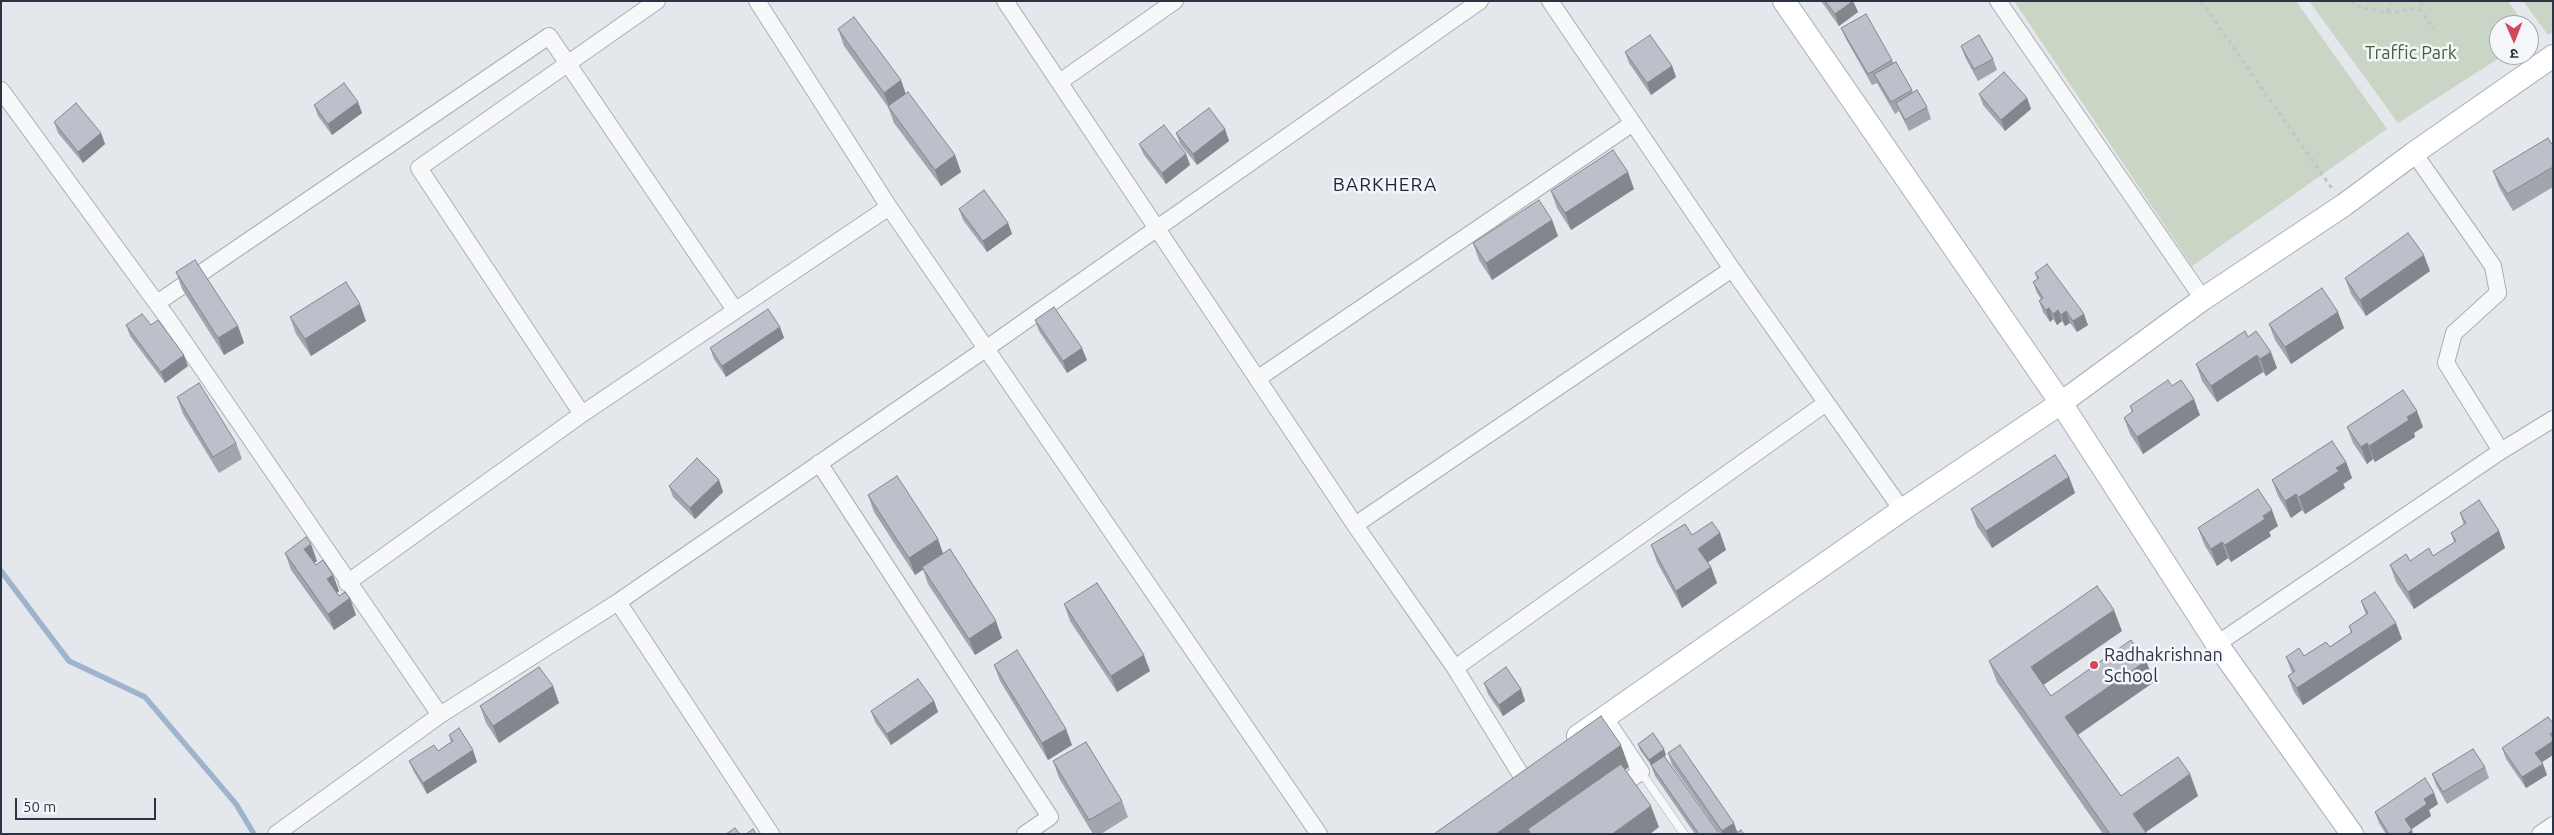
<!DOCTYPE html>
<meta charset="utf-8">
<style>
body{margin:0}
#map{position:relative;width:2554px;height:835px;overflow:hidden;background:#e4e7ec;font-family:Ubuntu,"Noto Sans Devanagari",sans-serif}
canvas{display:block}
.frame{position:absolute;inset:0;border:2px solid #2b3445;pointer-events:none}
.north{position:absolute;left:2489px;top:15px;width:50px;height:50px;box-sizing:border-box;background:#f4f6f9;border:1px solid #a4a8b1;border-radius:50%;rotate:179deg;font-size:14px;font-weight:700;line-height:20px;text-align:center;color:#2b3445}
.north::after{content:'';display:block;margin:auto;width:18px;height:22px;background:#d1495b;clip-path:polygon(50% 0,100% 100%,50% 72%,0 100%)}
.scale{position:absolute;left:15px;top:798px;width:141px;height:22px;box-sizing:border-box;border:2px solid #2b3445;border-top:0;padding-left:6px;font-size:15px;line-height:18px;white-space:nowrap;color:#2b3445;-webkit-text-stroke:4px #f4f6f9;paint-order:stroke}
</style>
<div id="map">
<canvas width="2554" height="835"></canvas>
<div class="frame"></div>
<div class="north">उ</div>
<div class="scale">50 m</div>
</div>
<script>
const ctx = document.querySelector('canvas').getContext('2d');
ctx.lineJoin = 'round';
function fill(path, color) { ctx.fillStyle = color; ctx.fill(path, 'evenodd'); }
const shape = rows => new Path2D(rows.map(r => 'M' + r).join(''));
function trace(path, color, width, dash) { ctx.strokeStyle = color; ctx.lineWidth = width; ctx.lineCap = dash ? 'butt' : 'round'; ctx.setLineDash(dash || []); ctx.stroke(path); }
function label(font, color, halo, rows, align = 'center') {
  ctx.font = font + ' Ubuntu,sans-serif'; ctx.lineWidth = 5; ctx.setLineDash([]); ctx.textBaseline = 'middle'; ctx.strokeStyle = halo; ctx.fillStyle = color; for (const [text, x, y, turn = 0] of rows) {
    ctx.save(); ctx.translate(x, y); ctx.rotate((+turn || 0) * Math.PI / 180); ctx.textAlign = isNaN(turn) ? turn : align; if (halo) ctx.strokeText(text, 0, 0); ctx.fillText(text, 0, 0); ctx.restore();
  }
}
fill(shape([
 [2014,1,2296,1,2387,129,2192,266],
 [2309,1,2508,1,2525,25,2499,25,2499,55,2504,55,2398,123],
 [2523,1,2553,1,2553,32,2548,35]
]), '#c9d6c5');
trace(shape([
 [1,571,69,661,145,697,236,804,254,834]
]), '#9fb4cc', 5.5);
const service = shape([
 [1641,772,1684,834]
]);
const minor = shape([
 [757,1,889,207,1319,834],
 [1005,1,1355,525,1455,668,1521,775],
 [1550,1,1732,269,1902,510],
 [1998,1,2203,299],
 [1061,81,1175,1],
 [1,90,169,320,440,715],
 [2414,153,2493,266,2498,293,2454,333,2446,363,2501,451],
 [157,303,549,36,735,310],
 [1257,379,1633,123],
 [582,414,419,168,657,1],
 [819,463,1050,817,1025,834],
 [1355,525,1732,269],
 [347,583,582,414,889,207],
 [618,602,771,834],
 [2217,644,2501,451,2553,419],
 [1455,668,1826,403],
 [1605,718,1641,772,1613,791],
 [276,834,440,715,618,602,987,348,1480,1],
 [2540,834,2553,825]
]);
const secondary = shape([
 [1784,1,2061,403,2217,644,2352,834],
 [1578,736,1902,510,2061,403,2203,299,2344,205,2414,153,2553,56]
]);
trace(service, '#a9aeb7', 9);
trace(minor, '#a9aeb7', 18);
trace(secondary, '#a9aeb7', 24);
trace(shape([
 [2201,1,2333,190],
 [2351,1,2354,5,2387,13,2391,1],
 [2422,1,2419,8,2434,29],
 [2387,13,2419,8]
]), '#c2c5cb', 3, [4, 4]);
trace(service, '#f7f8fa', 8);
trace(minor, '#f7f8fa', 16);
trace(secondary, '#fff', 22);
fill(shape([
 [1821,1,1853,1,1858,12,1839,26],
 [1841,28,1892,60,1912,90,1913,93,1927,107,1931,119,1909,131,1899,111,1895,114,1877,83,1872,85,1846,39],
 [838,29,906,94,955,155,961,172,941,186,894,123,888,107,844,46],
 [1961,46,1993,59,1997,70,1978,81,1965,57],
 [1625,52,1672,66,1676,77,1651,95,1629,63],
 [1979,94,2027,98,2031,109,2005,131,1983,105],
 [358,102,362,113,332,135,318,116,314,105],
 [54,122,101,133,105,144,83,163,58,133],
 [1225,129,1229,141,1197,165,1180,144,1176,133],
 [1139,144,1186,154,1190,165,1166,184,1144,155],
 [2553,146,2553,187,2513,211,2499,187,2493,171],
 [1634,189,1571,230,1557,208,1551,191],
 [959,209,1008,223,1012,234,987,252,963,220],
 [1552,220,1558,236,1492,280,1479,260,1473,243],
 [2430,271,2366,316,2351,294,2345,278],
 [176,272,238,326,244,343,224,355,182,289],
 [2035,273,2088,325,2077,332,2070,323,2065,326,2062,321,2057,325,2053,319,2050,322,2043,312,2039,301,2041,299,2037,293,2033,282,2037,279],
 [290,317,366,321,311,356,296,334],
 [1035,320,1087,360,1067,373,1039,331],
 [2269,324,2344,328,2291,364,2275,340],
 [126,325,151,325,188,366,165,383,130,336],
 [780,327,784,338,726,377,714,359,710,348],
 [2248,337,2277,368,2266,376,2263,372,2217,402,2202,381,2196,364],
 [2172,386,2200,415,2143,454,2130,434,2124,418,2132,412,2130,406],
 [177,397,236,443,242,459,219,473,183,414],
 [2347,427,2423,427,2414,433,2415,437,2375,462,2373,459,2367,464,2353,443],
 [2346,462,2352,478,2343,484,2345,488,2305,514,2302,510,2291,518,2278,496,2272,480],
 [2069,477,2075,493,1992,548,1977,526,1971,509],
 [719,480,723,492,695,519,673,497,669,486],
 [868,495,943,554,1002,638,975,655,928,584,923,569,915,575,874,512],
 [2460,513,2499,531,2505,548,2414,609,2396,582,2390,565,2433,556,2454,542,2451,533,2464,525],
 [2278,526,2269,532,2271,536,2231,562,2228,558,2217,566,2204,544,2198,528],
 [1720,533,1726,550,1708,562,1711,567,1717,583,1682,608,1657,562,1651,545,1692,535],
 [285,553,317,561,314,563,316,565,333,575,339,591,337,593,356,615,334,630,291,570],
 [2361,601,2402,639,2303,705,2294,692,2288,676,2292,673,2286,657,2304,656,2330,647,2351,633,2349,626,2366,615],
 [1064,604,1150,671,1117,692,1070,621],
 [2122,631,2043,685,2051,696,2146,661,2154,682,2078,735,2121,796,2190,774,2198,796,2146,832,2147,834,2103,834,1997,682,1989,661],
 [994,665,1072,745,1048,760,1000,681],
 [1484,683,1521,689,1525,701,1503,716,1488,694],
 [553,686,559,703,499,743,486,723,480,706],
 [934,701,938,712,891,745,875,722,871,711],
 [2553,723,2553,755,2542,762,2547,775,2526,788,2506,759,2502,748],
 [449,735,477,762,427,794,414,772,409,761,438,751,451,742],
 [1638,744,1666,755,1664,756,1718,834,1695,834,1655,776,1651,765,1640,750],
 [1668,753,1738,832,1744,834,1720,834,1672,765],
 [1053,761,1122,801,1128,817,1101,834,1093,834,1059,778],
 [2485,767,2489,778,2447,804,2436,785,2432,774],
 [2434,793,2438,804,2429,810,2431,816,2411,829,2413,834,2386,834,2379,823,2375,812]
]), '#a1a5ae');
fill(shape([
 [1853,1,1858,12,1839,26,1835,14],
 [1672,66,1676,77,1651,95,1647,83],
 [901,80,907,97,890,109,884,93],
 [2027,98,2031,109,2005,131,2001,120],
 [358,102,362,113,332,135,328,124],
 [1225,129,1229,141,1197,165,1193,154],
 [101,133,105,144,83,163,78,152],
 [1186,154,1190,165,1166,184,1162,173],
 [955,155,961,172,941,186,935,170],
 [1628,172,1634,189,1571,230,1565,213],
 [1552,220,1558,236,1492,280,1486,263],
 [1008,223,1012,234,987,252,983,241],
 [2424,255,2430,271,2366,316,2360,300],
 [360,304,366,321,311,356,305,339],
 [2049,308,2053,319,2050,322,2046,310],
 [2058,310,2062,321,2057,325,2053,314],
 [2066,311,2070,323,2065,326,2061,315],
 [2338,312,2344,328,2291,364,2285,347],
 [2084,314,2088,325,2077,332,2073,321],
 [238,326,244,343,224,355,218,338],
 [780,327,784,338,726,377,722,366],
 [1082,348,1087,360,1067,373,1063,361],
 [2271,352,2277,368,2266,376,2260,359],
 [184,355,188,366,165,383,161,372],
 [2257,355,2263,372,2217,402,2211,386],
 [2194,399,2200,415,2143,454,2137,437],
 [2417,411,2423,427,2414,433,2415,437,2375,462,2369,446,2407,417],
 [2367,443,2373,459,2367,464,2361,447],
 [2346,462,2352,478,2343,484,2345,488,2305,514,2299,497,2336,468],
 [2069,477,2075,493,1992,548,1986,531],
 [719,480,723,492,695,519,690,508],
 [2296,494,2302,510,2291,518,2285,501],
 [2272,510,2278,526,2269,532,2271,536,2231,562,2225,545,2263,516],
 [2499,531,2505,548,2414,609,2408,592],
 [1720,533,1726,550,1704,565,1698,549],
 [938,539,944,556,915,575,909,558],
 [2222,542,2228,558,2217,566,2211,549],
 [311,544,317,561,310,566,304,549],
 [1711,567,1717,583,1682,608,1676,591],
 [333,575,339,591,333,596,327,579],
 [350,598,356,615,334,630,328,614],
 [2114,610,2122,631,2039,688,2031,667],
 [996,621,1002,638,975,655,969,639],
 [2396,623,2402,639,2303,705,2297,688],
 [1144,655,1150,671,1117,692,1111,676],
 [2146,661,2154,682,2073,738,2065,717],
 [553,686,559,703,499,743,493,726],
 [1521,689,1525,701,1503,716,1499,705],
 [934,701,938,712,891,745,887,734],
 [1066,729,1072,745,1048,760,1042,743],
 [2553,741,2553,755,2539,764,2535,753],
 [1621,745,1629,767,1534,834,1528,829,1530,834,1496,834],
 [1664,749,1666,755,1651,766,1649,760],
 [473,750,477,762,427,794,423,783],
 [2543,764,2547,775,2526,788,2522,777],
 [2190,774,2198,796,2143,834,2133,814],
 [2434,793,2438,804,2429,810,2431,816,2409,831,2405,819,2424,799],
 [1651,806,1659,827,1650,834,1612,834],
 [1734,823,1738,834,1723,834,1722,831],
 [2412,830,2413,834,2407,834]
]), '#83868d');
const building = shape([
 [1825,1,1853,1,1835,14,1825,1],
 [1866,14,1892,60,1868,74,1841,28,1866,14],
 [854,17,901,80,884,93,838,29,854,17],
 [1650,35,1672,66,1647,83,1625,52,1650,35],
 [1979,35,1993,59,1974,69,1961,46,1979,35],
 [1896,62,1912,90,1891,102,1874,74,1896,62],
 [2004,72,2027,98,2001,120,1979,94,2004,72],
 [344,83,358,102,328,124,314,105,344,83],
 [1917,90,1927,107,1905,120,1896,103,1917,90],
 [908,92,955,155,935,170,888,106,908,92],
 [76,103,101,133,78,152,54,122,76,103],
 [1209,108,1225,129,1193,154,1176,133,1209,108],
 [1164,125,1186,154,1162,173,1139,144,1164,125],
 [2548,138,2553,146,2553,167,2507,194,2493,171,2548,138],
 [1613,150,1628,172,1565,213,1551,191,1613,150],
 [984,190,1008,223,983,241,959,209,984,190],
 [1539,200,1552,220,1486,263,1473,243,1539,200],
 [2408,233,2424,255,2360,300,2345,278,2408,233],
 [195,260,238,326,218,338,176,272,195,260],
 [2047,264,2084,314,2073,321,2066,311,2061,315,2058,310,2053,314,2049,308,2046,310,2039,301,2043,298,2033,282,2039,278,2035,273,2047,264],
 [346,282,360,304,305,339,290,317,346,282],
 [2322,288,2338,312,2285,347,2269,324,2322,288],
 [1054,307,1082,348,1063,361,1035,320,1054,307],
 [768,309,780,327,722,366,710,348,768,309],
 [142,314,151,325,158,320,184,355,161,372,126,325,142,314],
 [2245,331,2248,337,2256,331,2271,352,2260,359,2257,355,2211,386,2196,364,2245,331],
 [2168,380,2172,386,2181,380,2194,399,2137,437,2124,418,2133,411,2130,406,2168,380],
 [199,383,236,443,213,457,177,397,199,383],
 [2403,390,2417,411,2407,417,2409,420,2369,446,2367,443,2361,447,2347,427,2403,390],
 [2332,441,2346,462,2336,468,2339,471,2299,497,2296,494,2285,501,2272,480,2332,441],
 [2055,455,2069,477,1986,531,1971,509,2055,455],
 [697,458,719,480,690,508,669,486,697,458],
 [897,476,938,539,909,558,868,495,897,476],
 [2258,489,2272,510,2263,516,2265,519,2225,545,2222,542,2211,549,2198,528,2258,489],
 [2479,500,2499,531,2408,592,2390,565,2406,554,2410,561,2429,548,2433,556,2456,541,2451,533,2466,523,2460,513,2479,500],
 [1712,522,1720,533,1698,549,1711,567,1676,591,1651,545,1685,524,1692,535,1712,522],
 [306,537,311,544,304,549,316,565,323,560,333,575,327,579,339,596,345,592,350,598,328,614,285,553,306,537],
 [950,549,996,621,969,639,922,567,950,549],
 [1097,583,1144,655,1111,676,1064,604,1097,583],
 [2097,586,2114,610,2031,667,2051,696,2131,640,2146,661,2065,717,2121,796,2178,757,2190,774,2133,814,2147,834,2110,834,1989,661,2097,586],
 [2375,592,2396,623,2297,688,2288,676,2295,671,2286,657,2299,648,2304,656,2326,642,2330,647,2352,632,2349,626,2368,613,2361,601,2375,592],
 [1017,650,1066,729,1042,743,994,665,1017,650],
 [539,667,553,686,493,726,480,706,539,667],
 [1506,667,1521,689,1499,705,1484,683,1506,667],
 [918,679,934,701,887,734,871,711,918,679],
 [1601,716,1621,745,1496,834,1434,834,1601,716],
 [2548,717,2553,723,2553,732,2550,734,2553,738,2553,741,2535,753,2543,764,2522,777,2502,748,2548,717],
 [459,728,473,750,423,783,409,761,434,745,438,751,453,741,449,735,459,728],
 [1653,733,1664,749,1649,760,1638,744,1653,733],
 [1086,742,1122,801,1089,820,1053,761,1086,742],
 [1680,745,1734,823,1722,831,1668,753,1680,745],
 [2473,749,2485,767,2443,792,2432,774,2473,749],
 [1664,756,1718,832,1716,834,1699,834,1651,765,1664,756],
 [1621,764,1651,806,1612,834,1531,834,1528,829,1621,764],
 [2425,778,2434,793,2424,799,2427,804,2405,819,2412,830,2407,834,2389,834,2375,812,2425,778],
 [735,828,740,834,726,834,735,828],
 [753,829,756,834,746,834,753,829],
 [1741,830,1744,834,1735,834,1741,830]
]);
fill(building, '#bbc0ca');
trace(building, '#83868d', 1);
for (const [x, y, r, color] of [
 [2094,665,5,"#d1495b"]
]) { const dot = new Path2D(); dot.arc(x, y, r, 0, 2 * Math.PI); ctx.fillStyle = color; ctx.fill(dot); trace(dot, '#f4f6f9', 2); }
label('18px', '#3f6138', '#f4f6f9', [
 ["Traffic Park",2411,53]
]);
label('18px', '#2b3445', '#f4f6f9', [
 ["Radhakrishnan",2104,655],
 ["School",2104,676]
], 'left');
ctx.letterSpacing = '1px';
label('19px', '#1d2536', '#f4f6f9', [
 ["BARKHERA",1385,185]
]);
ctx.letterSpacing = '0px';
</script>
